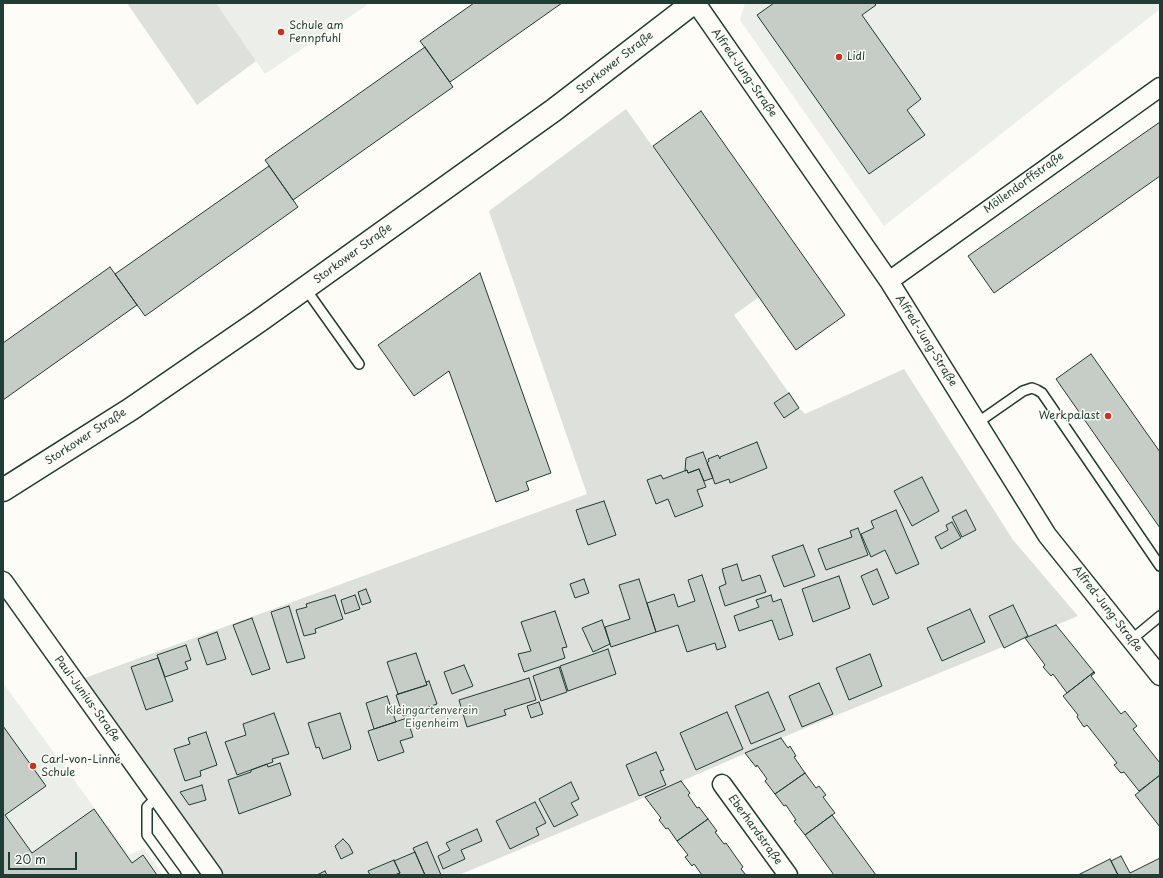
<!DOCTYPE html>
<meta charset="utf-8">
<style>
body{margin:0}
#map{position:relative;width:1163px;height:878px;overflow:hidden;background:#fdfcf7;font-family:"Playpen Sans",sans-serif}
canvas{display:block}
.frame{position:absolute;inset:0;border:4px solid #1f3d34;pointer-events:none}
.scale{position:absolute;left:8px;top:852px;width:69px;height:18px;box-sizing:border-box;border:2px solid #1f3d34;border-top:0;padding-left:5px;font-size:12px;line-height:14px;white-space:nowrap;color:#1f3d34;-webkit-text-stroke:3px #fdfcf7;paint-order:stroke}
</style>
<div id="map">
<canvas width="1163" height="878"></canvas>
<div class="frame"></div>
<div class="scale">20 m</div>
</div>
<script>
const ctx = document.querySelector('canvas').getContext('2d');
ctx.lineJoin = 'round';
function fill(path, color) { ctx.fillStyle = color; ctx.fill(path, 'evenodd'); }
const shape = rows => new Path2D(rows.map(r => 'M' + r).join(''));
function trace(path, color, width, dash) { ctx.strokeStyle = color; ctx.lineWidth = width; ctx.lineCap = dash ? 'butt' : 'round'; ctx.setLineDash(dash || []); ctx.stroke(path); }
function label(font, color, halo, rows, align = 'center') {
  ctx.font = font + ' "Playpen Sans",sans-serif'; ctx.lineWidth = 3; ctx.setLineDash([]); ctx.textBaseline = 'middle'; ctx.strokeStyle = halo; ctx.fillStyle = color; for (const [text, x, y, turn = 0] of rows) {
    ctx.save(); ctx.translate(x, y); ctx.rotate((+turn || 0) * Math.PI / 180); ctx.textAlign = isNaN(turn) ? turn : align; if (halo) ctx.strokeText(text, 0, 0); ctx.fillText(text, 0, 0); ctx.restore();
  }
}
fill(shape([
 [216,3,370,3,265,74],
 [745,3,1160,3,1160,9,884,226,740,20],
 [3,683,129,855,144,848,163,875,3,875]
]), '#eceee9');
fill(shape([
 [127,3,216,3,256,61,197,105],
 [626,109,759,297,734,315,789,393,774,403,783,418,799,408,805,414,904,369,1013,540,1078,616,781,738,645,797,459,875,225,875,85,678,587,494,489,211]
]), '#dde0db');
const building = shape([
 [474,3,562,3,450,82,420,41,474,3],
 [774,3,874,3,876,5,862,15,921,99,907,110,925,135,869,174,757,15,774,3],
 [425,47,453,87,293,200,265,160,425,47],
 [701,111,845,315,796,350,653,146,701,111],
 [1160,122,1160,176,994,293,968,256,1160,122],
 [269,166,298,207,145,316,115,274,269,166],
 [110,267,137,305,3,400,3,343,110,267],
 [480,273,551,473,526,482,529,490,496,502,449,371,414,396,378,345,480,273],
 [1091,354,1160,452,1160,528,1056,379,1091,354],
 [789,393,799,408,784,418,774,403,789,393],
 [757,442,767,468,730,483,729,479,715,484,707,463,709,461,708,459,718,455,720,459,720,457,757,442],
 [703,452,713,478,704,481,699,469,688,473,687,470,685,471,686,458,703,452],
 [699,469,706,487,697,490,703,506,675,517,668,499,656,504,647,480,661,475,663,479,687,470,688,473,699,469],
 [922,477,939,511,912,526,894,491,922,477],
 [604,501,616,535,588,545,576,510,604,501],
 [896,510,919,564,896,574,885,550,871,557,861,534,874,528,871,521,896,510],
 [966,510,976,530,962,537,952,517,966,510],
 [952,522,961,538,941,549,935,537,948,530,946,525,952,522],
 [858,528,868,555,826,570,818,549,852,537,850,531,858,528],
 [803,545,815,576,784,587,772,556,803,545],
 [737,564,742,581,760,575,766,592,725,606,719,587,726,584,722,569,737,564],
 [877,569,889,598,873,605,861,576,877,569],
 [702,575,726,647,717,650,715,643,687,652,678,625,656,632,647,603,674,594,678,607,695,601,688,580,702,575],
 [839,576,850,608,813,622,802,589,839,576],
 [584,579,589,593,575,598,570,584,584,579],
 [639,579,656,632,611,647,605,627,630,619,619,585,639,579],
 [366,589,371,602,362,605,358,592,366,589],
 [335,595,343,619,315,629,316,633,304,636,296,610,307,607,306,604,335,595],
 [355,595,360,609,345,614,341,600,355,595],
 [771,595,773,602,781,599,793,635,779,640,772,620,739,631,734,616,759,607,756,600,771,595],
 [1013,605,1028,636,1004,648,989,616,1013,605],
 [289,606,305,658,287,663,271,612,289,606],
 [970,609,985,642,942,661,927,628,970,609],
 [555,611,567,647,562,648,565,658,524,672,518,654,531,651,521,622,555,611],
 [252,618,270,669,252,675,233,625,252,618],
 [602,620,610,644,593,652,582,628,602,620],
 [1056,625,1094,672,1067,693,1053,674,1051,676,1043,667,1045,665,1025,638,1056,625],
 [217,632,226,659,207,665,198,639,217,632],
 [186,645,191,660,185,662,188,669,165,677,157,655,186,645],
 [608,649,616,674,568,691,560,666,608,649],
 [416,653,427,685,398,694,387,662,416,653],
 [870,654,882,686,849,700,836,668,870,654],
 [158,658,173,701,146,710,131,667,158,658],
 [464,665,473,686,452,694,444,672,464,665],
 [559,667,567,692,541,701,533,676,559,667],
 [1094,672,1095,673,1091,676,1121,714,1125,711,1137,726,1133,729,1160,763,1160,775,1139,791,1124,772,1121,773,1114,765,1117,763,1087,725,1084,727,1077,717,1078,715,1063,696,1094,672],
 [529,678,536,700,504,710,506,715,467,727,459,700,529,678],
 [429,681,437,704,403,716,396,695,427,685,426,682,429,681],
 [819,683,833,714,802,727,789,696,819,683],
 [768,692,785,730,751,744,735,706,768,692],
 [387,696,396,722,374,729,366,703,387,696],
 [539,702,543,714,531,718,527,706,539,702],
 [727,712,743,749,696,770,680,733,727,712],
 [274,713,289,754,272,759,273,762,237,775,225,742,246,735,243,724,274,713],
 [340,713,351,747,350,748,351,749,323,759,319,747,316,748,308,723,340,713],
 [407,718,413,737,400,741,404,752,378,761,368,731,407,718],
 [3,726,46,786,5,815,32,853,94,809,132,863,143,855,157,875,3,875,3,726],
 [206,732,217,765,200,771,201,776,185,781,174,749,190,744,188,738,206,732],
 [781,738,788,748,790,746,796,756,794,757,805,773,775,794,765,781,767,779,757,765,756,767,745,753,781,738],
 [656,752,664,770,660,771,666,785,639,796,626,765,656,752],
 [280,763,291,795,239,814,228,780,251,772,251,770,267,764,268,767,280,763],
 [805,773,816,788,819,786,826,795,823,797,835,813,805,835,794,821,796,820,786,805,784,806,775,794,805,773],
 [1160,775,1160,827,1135,795,1160,775],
 [681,781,690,793,688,795,697,808,699,807,708,819,677,841,668,828,666,829,659,820,661,818,645,797,681,781],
 [571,782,579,799,571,803,578,815,554,827,539,799,571,782],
 [202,785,206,800,189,805,180,792,202,785],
 [535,802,546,823,536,828,539,835,510,849,496,821,535,802],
 [832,815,876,875,834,875,805,835,832,815],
 [708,819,717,831,715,832,724,844,726,843,743,867,741,869,746,875,702,875,694,864,692,866,685,857,688,855,677,841,708,819],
 [477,829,482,841,461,850,465,859,443,869,438,856,450,850,446,843,477,829],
 [343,839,349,845,353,853,341,859,335,846,343,839],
 [427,842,441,875,425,875,413,848,427,842],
 [415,852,425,875,395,875,400,873,394,861,415,852],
 [1121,856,1130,873,1160,858,1160,875,1118,875,1111,861,1121,856],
 [1110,859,1118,875,1078,875,1110,859],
 [394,860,400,873,395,875,370,875,368,871,394,860],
 [325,871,327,875,317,875,325,871]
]);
fill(building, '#c6cdc7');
trace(building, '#1f3d34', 1);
const service = shape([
 [305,288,359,364],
 [977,423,1023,391,1032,388,1037,390,1042,393,1160,566],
 [1131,640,1160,616],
 [157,797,147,807,147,835,176,875]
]);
const minor = shape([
 [696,3,889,281,1047,535,1160,676],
 [889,281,1160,87],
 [3,581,213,875],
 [722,784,788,875]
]);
const secondary = shape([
 [3,490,131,409,259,321,554,110,693,3]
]);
trace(service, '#1f3d34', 12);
trace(minor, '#1f3d34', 21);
trace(secondary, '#1f3d34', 25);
trace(service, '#fdfcf7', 9);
trace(minor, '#fdfcf7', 18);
trace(secondary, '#fdfcf7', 22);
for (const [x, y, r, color] of [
 [281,32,4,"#c8321e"],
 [839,57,4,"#c8321e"],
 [1108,416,4,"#c8321e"],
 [33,766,4,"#c8321e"]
]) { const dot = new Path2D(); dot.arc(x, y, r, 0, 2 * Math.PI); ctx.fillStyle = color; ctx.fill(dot); trace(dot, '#fdfcf7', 1.5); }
label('11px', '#1f3d34', '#fdfcf7', [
 ["Schule am",289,26],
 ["Fennpfuhl",289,39],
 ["Lidl",847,57],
 ["Werkpalast",1100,416,"right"],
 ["Carl-von-Linné",41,760],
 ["Schule",41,773]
], 'left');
label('11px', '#1f3d34', '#fdfcf7', [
 ["Storkower Straße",615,63,-38],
 ["Alfred-Jung-Straße",744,73,55],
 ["Möllendorffstraße",1024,183,-36],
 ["Storkower Straße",353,254,-36],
 ["Alfred-Jung-Straße",926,341,58],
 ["Storkower Straße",86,437,-33],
 ["Alfred-Jung-Straße",1107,609,52],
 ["Paul-Junius-Straße",87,699,54],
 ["Eberhardstraße",755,830,54]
]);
label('11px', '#455e55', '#fdfcf7', [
 ["Kleingartenverein",432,711],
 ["Eigenheim",432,724]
]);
</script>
